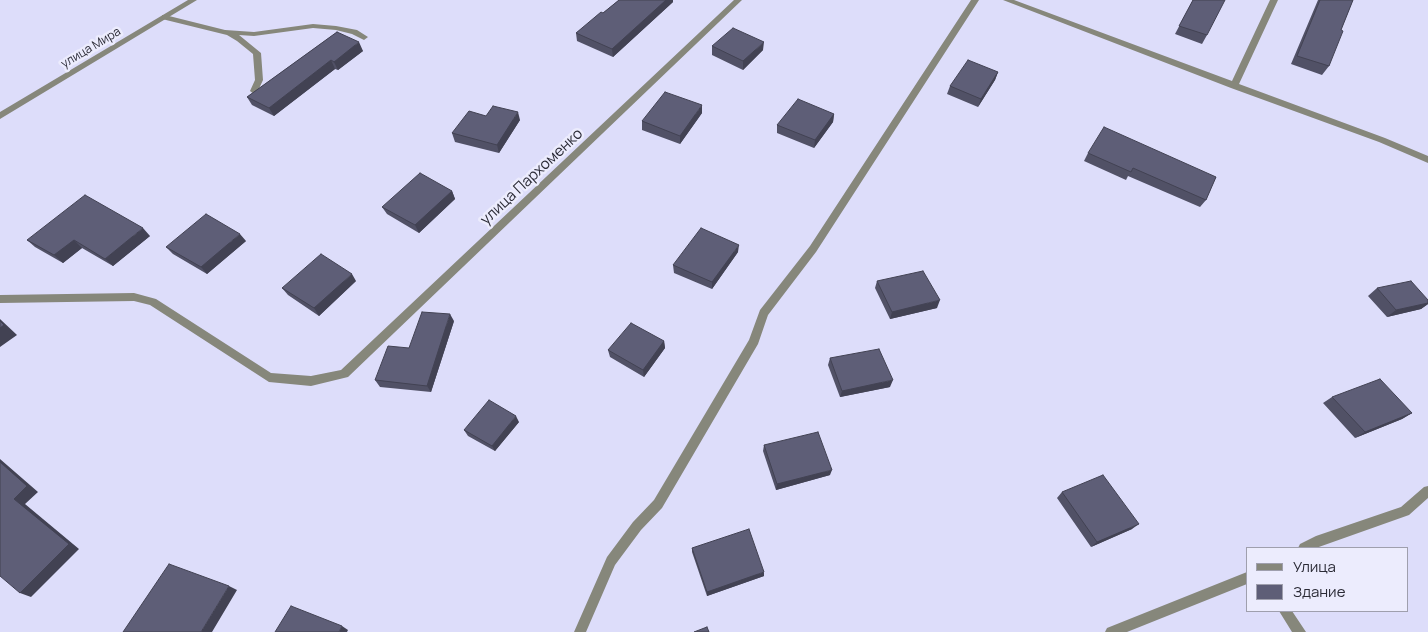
<!DOCTYPE html>
<meta charset="utf-8">
<style>
body{margin:0}
#map{position:relative;width:1428px;height:632px;overflow:hidden;background:#ddddfa;font-family:Manrope,sans-serif}
canvas{display:block}
.legend{position:absolute;left:1246px;top:547px;width:162px;height:65px;box-sizing:border-box;background:#ececfd;border:1px solid #9f9fad;margin:0;padding:6px 9px;list-style:none;font-size:15px;color:#2b2b36}
.legend li{display:flex;align-items:center;gap:10px;height:25px}
.legend b{width:25px;border:1px solid #9f9fad}
</style>
<div id="map">
<canvas width="1428" height="632"></canvas>
<ul class="legend">
<li><b style="height:6px;background:#86877b"></b>Улица</li>
<li><b style="height:14px;background:#5e5e77"></b>Здание</li>
</ul>
</div>
<script>
const ctx = document.querySelector('canvas').getContext('2d');
ctx.lineJoin = 'round';
const shape = rows => new Path2D(rows.map(r => 'M' + r).join(''));
function fill(path, color) { ctx.fillStyle = color; ctx.fill(path, 'evenodd'); }
function trace(path, color, width, dash) { ctx.strokeStyle = color; ctx.lineWidth = width; ctx.lineCap = dash ? 'butt' : 'round'; ctx.setLineDash(dash || []); ctx.stroke(path); }
function label(font, color, halo, rows, align = 'center') {
  ctx.font = font + ' Manrope,sans-serif'; ctx.lineWidth = 5; ctx.setLineDash([]); ctx.textBaseline = 'middle'; ctx.strokeStyle = halo; ctx.fillStyle = color; for (const [text, x, y, turn = 0] of rows) {
    ctx.save(); ctx.translate(x, y); ctx.rotate((+turn || 0) * Math.PI / 180); ctx.textAlign = isNaN(turn) ? turn : align; if (halo) ctx.strokeText(text, 0, 0); ctx.fillText(text, 0, 0); ctx.restore();
  }
}
fill(shape([
 [162,15,165,15,225,30,254,32,313,24,336,26,357,30,368,37,364,40,352,34,336,30,313,28,254,36,239,35,261,53,263,80,257,93,254,94,250,91,255,80,253,54,237,41,227,35,162,19,162,15]
]), '#86877b');
fill(shape([
 [188,0,197,0,0,119,0,112,188,0],
 [734,0,742,0,348,377,311,386,269,382,150,305,134,301,0,303,0,295,134,293,156,299,271,373,311,376,341,370,734,0],
 [971,0,979,0,816,252,768,315,758,344,662,508,641,530,615,565,586,632,574,632,607,557,633,522,654,500,749,340,760,310,810,246,971,0],
 [1003,0,1014,0,1232,81,1270,0,1278,0,1239,84,1385,138,1428,156,1428,163,1379,142,1231,88,1003,0],
 [1428,486,1428,498,1409,515,1316,548,1298,548,1300,544,1316,536,1401,507,1424,487,1428,486],
 [1247,572,1247,584,1127,632,1105,632,1107,628,1247,572],
 [1279,611,1292,611,1306,632,1292,632,1279,611]
]), '#86877b');
fill(shape([
 [619,0,673,0,673,2,613,57,577,41,576,33,603,13],
 [1193,0,1207,35,1202,44,1175,34],
 [1318,0,1353,0,1341,30,1329,66,1322,75,1291,64],
 [337,32,363,51,338,70,335,69,274,116,252,105,247,97],
 [712,46,763,50,743,70,712,55],
 [998,72,995,80,978,107,947,94,950,86],
 [702,113,680,144,642,130,642,121],
 [834,114,833,122,814,148,777,133,777,125],
 [486,116,520,120,499,153,455,142,452,133],
 [1088,153,1216,177,1206,200,1200,207,1128,176,1126,180,1084,161],
 [452,191,455,199,419,233,387,214,382,207],
 [150,236,113,266,82,248,63,263,35,247,27,240],
 [246,241,207,274,173,254,166,247],
 [738,252,712,289,674,273,673,265],
 [356,281,319,316,288,295,282,288],
 [877,281,937,308,890,319,875,288],
 [1377,288,1428,300,1428,304,1421,309,1387,317,1368,296],
 [454,321,431,392,380,387,375,380,409,348],
 [664,341,665,348,644,377,610,357,608,350],
 [830,358,890,387,840,397,828,365],
 [1332,397,1412,413,1402,419,1355,438,1323,403],
 [519,422,495,451,468,436,464,430],
 [764,445,830,475,776,490,763,451],
 [1062,492,1132,529,1091,547,1057,498],
 [692,548,764,576,707,596,692,552]
]), '#515166');
fill(shape([
 [666,0,673,0,673,2,613,57,612,49],
 [359,42,363,51,338,70,334,62],
 [764,42,763,50,743,70,743,61],
 [331,60,335,69,274,116,269,108],
 [998,72,995,80,978,107,981,99],
 [702,105,702,113,680,144,680,136],
 [518,112,520,120,499,153,497,145],
 [834,114,833,122,814,148,815,140],
 [452,191,455,199,419,233,415,225],
 [143,228,150,236,113,266,105,259],
 [240,234,246,241,207,274,201,267],
 [74,240,82,248,63,263,54,255],
 [739,245,738,252,712,289,712,282],
 [352,274,356,281,319,316,314,308],
 [940,300,937,308,890,319,892,312],
 [1428,303,1428,304,1421,309,1387,317,1396,310],
 [450,314,454,321,431,392,427,386],
 [0,319,17,335,0,347],
 [664,341,665,348,644,377,643,370],
 [893,380,890,387,840,397,842,391],
 [1412,413,1402,419,1355,438,1365,432],
 [516,416,519,422,495,451,492,446],
 [0,459,38,492,25,504,79,549,31,597,20,593,14,499,0,462],
 [832,470,830,475,776,490,777,484],
 [1139,524,1132,529,1091,547,1097,542],
 [764,572,764,576,707,596,707,592],
 [229,586,237,590,212,632,201,632],
 [342,626,348,630,347,632,339,632]
]), '#424253');
const building = shape([
 [619,0,666,0,612,49,576,33,601,12,603,13,619,0],
 [1193,0,1225,0,1207,35,1179,26,1193,0],
 [1320,0,1353,0,1341,30,1343,31,1329,66,1297,56,1320,0],
 [733,28,764,42,743,61,712,46,733,28],
 [337,32,359,42,334,62,331,60,269,108,247,97,337,32],
 [968,60,998,72,981,99,950,86,968,60],
 [665,92,702,105,680,136,642,121,665,92],
 [798,99,834,114,815,140,777,125,798,99],
 [493,106,518,112,497,145,452,133,469,111,486,116,493,106],
 [1104,127,1216,177,1206,200,1133,168,1131,172,1088,153,1104,127],
 [420,173,452,191,415,225,382,207,420,173],
 [85,195,143,228,105,259,74,240,54,255,27,240,85,195],
 [206,214,240,234,201,267,166,247,206,214],
 [701,228,739,245,712,282,673,265,701,228],
 [321,254,352,274,314,308,282,288,321,254],
 [923,271,940,300,892,312,877,281,923,271],
 [1411,281,1428,300,1428,303,1396,310,1377,288,1411,281],
 [422,312,450,314,427,386,375,380,388,346,409,348,422,312],
 [0,321,4,325,0,328,0,321],
 [631,323,664,341,643,370,608,350,631,323],
 [879,349,893,380,842,391,830,358,879,349],
 [1380,379,1412,413,1365,432,1332,397,1380,379],
 [489,400,516,416,492,446,464,430,489,400],
 [818,432,832,470,777,484,764,445,818,432],
 [0,462,27,486,14,499,69,544,20,593,0,576,0,462],
 [1103,475,1139,524,1097,542,1062,492,1103,475],
 [749,529,764,572,707,592,692,548,749,529],
 [169,564,229,586,201,632,123,632,169,564],
 [291,606,342,626,339,632,275,632,291,606],
 [707,627,709,632,694,632,707,627]
]);
fill(building, '#5e5e77');
trace(building, '#424253', 1);
label('12px', '#2b2b36', '#ececfd', [
 ["улица Мира",91,48,-31]
]);
label('15px', '#2b2b36', '#ececfd', [
 ["улица Пархоменко",532,177,-43]
]);
</script>
